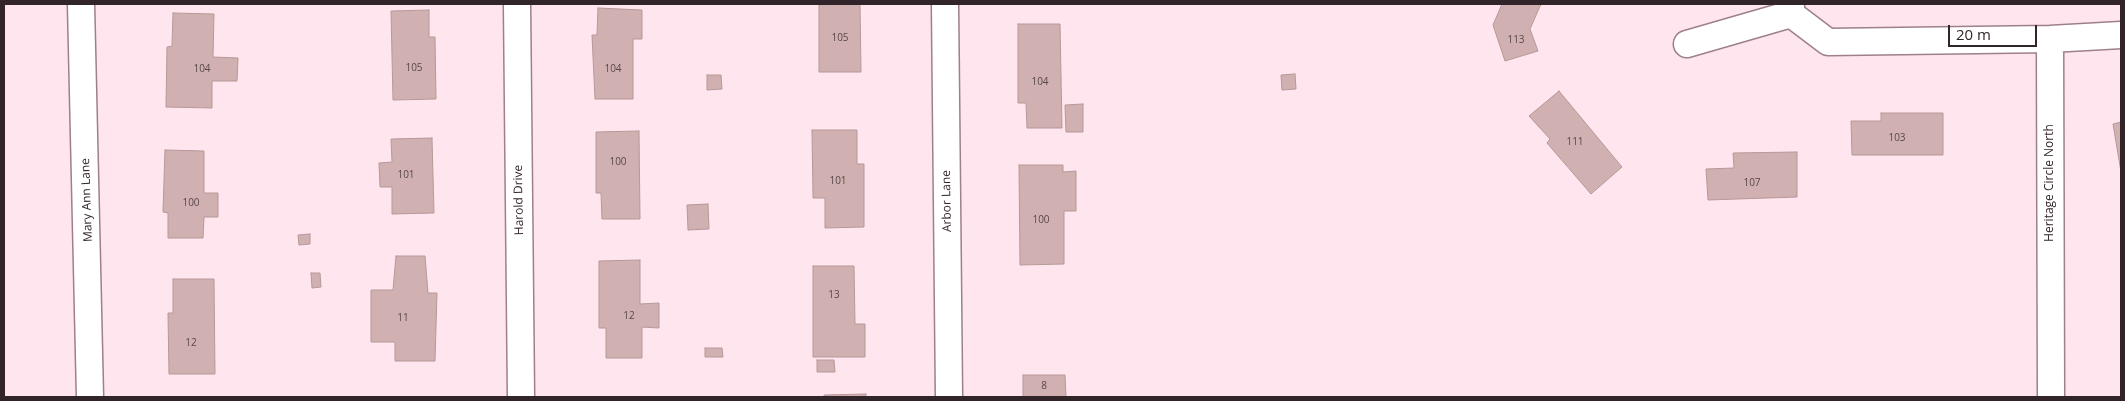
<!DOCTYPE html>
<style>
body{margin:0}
#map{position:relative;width:2125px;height:401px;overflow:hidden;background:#ffe5ed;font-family:"Open Sans",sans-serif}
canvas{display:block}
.frame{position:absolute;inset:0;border:5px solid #312529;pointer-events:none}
.scale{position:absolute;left:1948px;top:25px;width:89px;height:22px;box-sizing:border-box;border:2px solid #312529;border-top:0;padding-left:6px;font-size:15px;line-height:18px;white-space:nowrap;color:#312529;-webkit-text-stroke:4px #fff;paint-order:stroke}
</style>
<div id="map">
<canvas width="2125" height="401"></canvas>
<div class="frame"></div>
<div class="scale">20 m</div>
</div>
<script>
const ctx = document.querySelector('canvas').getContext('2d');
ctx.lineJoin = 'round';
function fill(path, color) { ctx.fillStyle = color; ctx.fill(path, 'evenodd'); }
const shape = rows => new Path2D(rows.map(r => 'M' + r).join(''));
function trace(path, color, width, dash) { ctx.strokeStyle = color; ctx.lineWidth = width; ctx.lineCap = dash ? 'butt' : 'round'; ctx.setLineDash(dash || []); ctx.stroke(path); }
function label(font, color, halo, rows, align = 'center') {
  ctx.font = font + ' "Open Sans",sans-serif'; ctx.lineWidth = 5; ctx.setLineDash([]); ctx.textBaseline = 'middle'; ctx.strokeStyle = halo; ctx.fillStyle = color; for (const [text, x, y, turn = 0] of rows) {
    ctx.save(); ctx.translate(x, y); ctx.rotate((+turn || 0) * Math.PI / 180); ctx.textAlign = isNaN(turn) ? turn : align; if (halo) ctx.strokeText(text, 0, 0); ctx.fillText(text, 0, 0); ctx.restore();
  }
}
const building = shape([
 [819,4,860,4,861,72,819,72,819,4],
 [1502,4,1541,4,1530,29,1538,51,1505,61,1493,25,1502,4],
 [598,8,642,10,642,39,633,39,633,99,595,99,592,35,597,35,598,8],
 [429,10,429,37,435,37,436,99,393,100,391,11,429,10],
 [173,13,214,14,213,57,238,58,237,81,212,81,212,108,166,107,167,47,172,46,173,13],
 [1018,24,1060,24,1062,128,1027,128,1026,103,1018,103,1018,24],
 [1295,74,1296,89,1282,90,1281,75,1295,74],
 [707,75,721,75,722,89,707,90,707,75],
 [1559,91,1622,167,1591,194,1547,143,1550,139,1529,116,1559,91],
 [1083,104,1083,132,1066,132,1065,105,1083,104],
 [1881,113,1943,113,1943,155,1852,155,1851,121,1881,121,1881,113],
 [2121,122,2121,172,2113,124,2121,122],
 [812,130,857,130,857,164,864,164,864,227,825,228,825,198,813,198,812,130],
 [639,131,640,219,602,219,601,193,596,193,596,132,639,131],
 [432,138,434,213,392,214,392,187,380,187,379,163,392,162,391,139,432,138],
 [165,150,204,151,204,193,218,193,218,217,204,217,203,238,168,238,168,213,163,212,165,150],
 [1797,152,1797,197,1708,200,1706,169,1734,168,1733,153,1797,152],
 [1019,165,1063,165,1063,172,1076,171,1076,211,1064,211,1064,264,1020,265,1019,165],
 [708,204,709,229,688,230,687,205,708,204],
 [310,234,310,244,299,245,298,235,310,234],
 [396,256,425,256,428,293,437,293,435,361,395,361,395,342,371,342,371,290,393,290,396,256],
 [640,260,640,304,659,303,659,328,642,327,642,358,606,358,606,328,599,328,599,261,640,260],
 [813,266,854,266,855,324,865,324,865,357,813,357,813,266],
 [311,273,320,273,321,287,312,288,311,273],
 [173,279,214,279,215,374,169,374,168,313,173,313,173,279],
 [705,348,722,348,723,357,705,357,705,348],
 [817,360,834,360,835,372,817,372,817,360],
 [1023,375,1065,375,1066,397,1023,397,1023,375],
 [866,394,866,397,824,397,824,395,866,394]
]);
fill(building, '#d0b0b1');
trace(building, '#b79899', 1);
const minor = shape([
 [81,4,90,397],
 [517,4,521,397],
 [945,4,949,397],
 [1791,4,1791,14,1828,42,2050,39,2121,35],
 [2050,39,2051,397],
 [1687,44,1791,14]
]);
trace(minor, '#9d808a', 29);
trace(minor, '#fff', 26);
label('10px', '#59484b', null, [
 ["105",840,38],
 ["113",1516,40],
 ["105",414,68],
 ["104",202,69],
 ["104",613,69],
 ["104",1040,82],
 ["103",1897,138],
 ["111",1575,142],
 ["100",618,162],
 ["101",406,175],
 ["101",838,181],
 ["107",1752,183],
 ["100",191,203],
 ["100",1041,220],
 ["13",834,295],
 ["12",629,316],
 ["11",403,318],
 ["12",191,343],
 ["8",1044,386]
]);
label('12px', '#312529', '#fff', [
 ["Heritage Circle North",2050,183,-90],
 ["Mary Ann Lane",87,200,-92],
 ["Harold Drive",519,200,-91],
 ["Arbor Lane",947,201,-91]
]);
</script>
